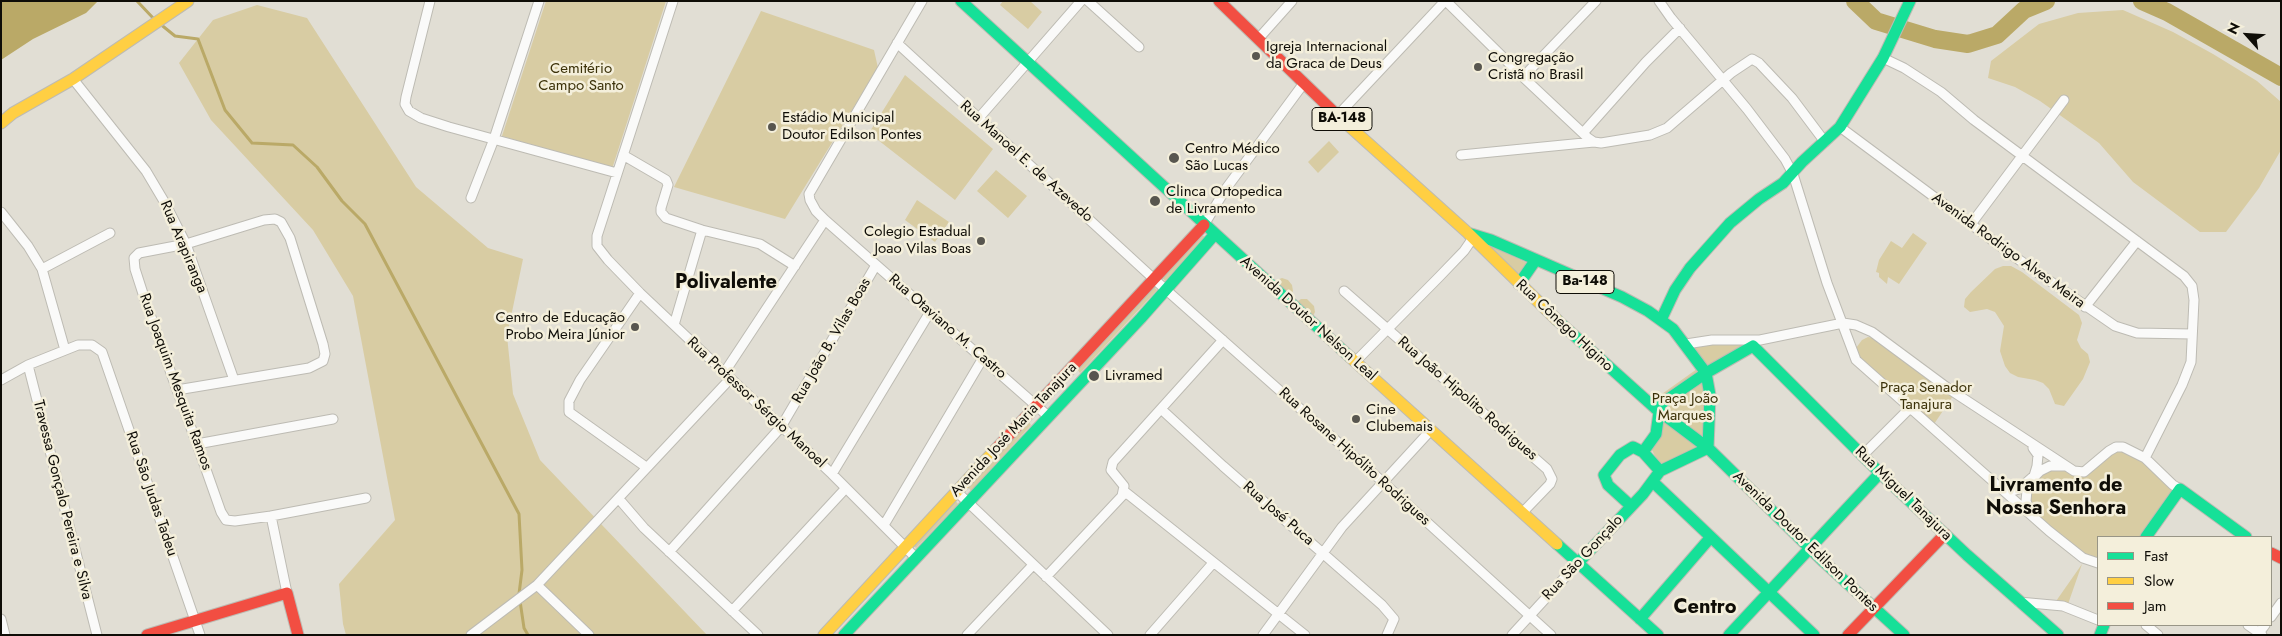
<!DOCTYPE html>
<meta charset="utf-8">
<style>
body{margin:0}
#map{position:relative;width:2282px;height:636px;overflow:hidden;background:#e1ded4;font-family:Jost,sans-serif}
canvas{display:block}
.frame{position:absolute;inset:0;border:2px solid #0f0d07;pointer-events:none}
.legend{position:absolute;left:2097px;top:536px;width:175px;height:90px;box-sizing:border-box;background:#f4efdb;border:1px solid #989586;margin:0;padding:6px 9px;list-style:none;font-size:15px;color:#0f0d07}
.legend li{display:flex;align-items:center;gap:10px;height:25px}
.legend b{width:25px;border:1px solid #989586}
.north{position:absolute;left:2222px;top:10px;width:50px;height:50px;-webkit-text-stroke:4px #f4efdb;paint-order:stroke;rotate:296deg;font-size:14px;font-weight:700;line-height:20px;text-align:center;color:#0f0d07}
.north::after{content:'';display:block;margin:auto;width:18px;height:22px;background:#0f0d07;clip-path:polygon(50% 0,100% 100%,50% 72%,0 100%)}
</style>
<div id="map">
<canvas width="2282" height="636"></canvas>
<div class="frame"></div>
<ul class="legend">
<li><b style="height:6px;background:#16e098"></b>Fast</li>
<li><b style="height:6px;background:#ffcf43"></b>Slow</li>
<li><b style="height:6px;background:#f24e42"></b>Jam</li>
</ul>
<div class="north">N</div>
</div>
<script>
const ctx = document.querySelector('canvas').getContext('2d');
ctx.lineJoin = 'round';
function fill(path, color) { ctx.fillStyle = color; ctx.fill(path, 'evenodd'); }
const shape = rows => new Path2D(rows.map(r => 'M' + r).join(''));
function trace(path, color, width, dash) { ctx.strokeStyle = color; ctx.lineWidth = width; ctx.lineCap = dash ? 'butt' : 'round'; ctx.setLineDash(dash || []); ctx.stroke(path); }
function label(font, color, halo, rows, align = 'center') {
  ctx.font = font + ' Jost,sans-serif'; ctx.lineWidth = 5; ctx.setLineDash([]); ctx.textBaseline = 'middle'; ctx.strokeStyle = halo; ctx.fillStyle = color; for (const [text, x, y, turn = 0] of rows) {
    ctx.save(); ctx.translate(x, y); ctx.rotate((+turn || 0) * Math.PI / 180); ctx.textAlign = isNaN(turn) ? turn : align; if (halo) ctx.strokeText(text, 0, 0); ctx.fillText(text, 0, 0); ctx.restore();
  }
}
fill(shape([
 [546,1,666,1,612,169,502,136],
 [1003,1,1030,1,1042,12,1028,29,1000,5],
 [257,5,307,18,416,187,488,248,523,259,507,336,513,394,540,460,707,635,346,635,343,624,339,584,395,520,353,296,313,230,211,120,179,63,213,20],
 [2123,10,2173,32,2213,54,2257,81,2281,102,2281,150,2259,188,2226,232,2200,232,2133,182,2099,143,2040,101,2015,87,1988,78,1991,61,2039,24,2078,13],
 [761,11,874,50,878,68,785,219,674,187],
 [905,75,993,149,955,200,869,133],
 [1329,141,1339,152,1318,173,1308,162],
 [996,170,1027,196,1008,218,977,191],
 [917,200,949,222,935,242,905,220],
 [1913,233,1927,243,1899,284,1888,277,1887,284,1879,277,1879,273,1876,272,1879,260,1891,241,1902,248],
 [1200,234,1205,237,1165,281,1161,276],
 [1486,244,1527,263,1516,276],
 [2003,266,2011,266,2022,272,2079,315,2082,323,2077,340,2081,348,2088,354,2090,362,2083,379,2064,406,2055,404,2049,389,2043,383,2035,380,2018,377,2010,373,2005,366,2000,351,2004,326,1995,312,1987,309,1970,312,1964,307,1965,299,1971,292,1995,269],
 [1282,278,1288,280,1292,285,1293,291,1289,298,1272,282],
 [1153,286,1157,290,1080,373,1077,369],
 [1301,299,1307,299,1314,306,1315,312,1312,318,1295,303],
 [1868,337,1873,338,1955,393,1932,427,1858,363,1856,348,1862,340],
 [1747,340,1751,349,1704,367,1694,347],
 [1697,369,1709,376,1709,441,1661,468,1651,448,1657,442,1662,431,1661,420,1652,401],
 [1027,420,1031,425,971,491,967,485],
 [2123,447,2180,489,2146,537,2098,537,2098,563,2086,560,2033,517,2027,490,2050,466,2080,473],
 [954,499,958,504,916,548,912,544],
 [2082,564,2067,607,2054,604]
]), '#d8cca3');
fill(shape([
 [1,1,98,1,86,13,33,39,1,60]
]), '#baa967');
trace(shape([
 [137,1,154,19,175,36,198,39,225,110,252,143,293,145,317,167,342,201,365,224,519,514,522,570,519,594,524,628,528,635]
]), '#baa967', 3);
trace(shape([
 [1855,1,1876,21,1935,39,1968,44,1997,35,2024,10,2046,1],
 [2142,1,2167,12,2281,77]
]), '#baa967', 18);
const street = shape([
 [430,1,406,97,405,104,409,111,421,118,449,127,617,173],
 [673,1,597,236,597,246,608,260,640,293,832,474,916,558],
 [922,1,809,194,810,200,816,211,825,220,1048,416],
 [1088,1,1139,47],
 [1446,1,1523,77,1588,138,1594,142,1601,143,1650,135,1667,128,1731,73,1752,59,1759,63,1792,98,1825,142],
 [1659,1,1671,18,1747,109,1785,159,1793,174,1827,283,1856,360,2049,531,2083,558,2098,563],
 [1259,38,1292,1],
 [897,43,1155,280,1384,483,1551,635],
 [1883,58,1904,68,1941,92,1974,120,2184,276,2192,286,2194,300,2191,362,2182,385,2145,458],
 [1523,77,1596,1],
 [73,79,146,171,165,203,186,244,234,380],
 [1338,115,1445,1],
 [978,119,1081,1],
 [1840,127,2015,257,2115,326,2137,333,2192,334],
 [1583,133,1646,62,1680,28],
 [623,155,666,180,668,185,661,208,661,212,666,218,702,230,760,244,795,266],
 [1461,155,1594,142],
 [471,198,494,139,539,1],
 [1,212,28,246,42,269,65,350],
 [1971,224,2064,100],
 [1204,225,1225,190,1304,83],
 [42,269,110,233],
 [1344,291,1547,469,1552,479,1550,484,1523,512],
 [640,293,580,380,569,401,569,412,646,467],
 [2085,307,2137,241],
 [674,325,702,230],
 [1686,344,1712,340,1760,340,1843,323,1856,325,1872,332,1949,389,2074,471,2084,472,2109,451,2116,447,2123,447,2145,458,2173,485,2180,489],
 [1355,362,1439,277,1464,251,1475,235],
 [28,365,97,635],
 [724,373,825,220],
 [1,380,28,365,78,345,92,345,102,352,200,635],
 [177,390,309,368,323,361,325,354,323,344,290,238,281,222,275,219,264,220,186,244,139,253,134,258,135,269,146,303,177,390,197,444,221,512,226,520,235,521,271,516,366,498],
 [1161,409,1223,466,1382,605,1394,619,1387,635],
 [197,444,333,419],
 [1862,456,1910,408],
 [832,474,930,312],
 [2003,489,2009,492,2019,489,2034,476,2037,466,2038,455,2033,448],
 [956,491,1108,635],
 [1124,491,1305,635],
 [619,499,644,528,758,635],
 [2030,512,2026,501,2027,490,2032,479,2040,471,2050,466,2065,466],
 [271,516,287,593],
 [884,525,983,358],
 [669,552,781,427,876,265],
 [1046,577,1122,496,1124,486,1111,470,1113,462,1223,340],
 [537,585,589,635],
 [2019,602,2063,606,2098,620],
 [732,611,846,488],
 [2271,617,2281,603],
 [1,619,5,635],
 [2146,625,2158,635],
 [2248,625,2262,635],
 [2259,633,2265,625],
 [471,635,537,585,730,379],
 [967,635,1033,565],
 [1150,635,1213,563],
 [1263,635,1342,527,1431,430],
 [1512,635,1578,563]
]);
const fast = shape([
 [961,1,1350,357],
 [1471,234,1491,240,1622,297,1648,311,1673,329,1706,373,1710,395,1708,448],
 [1519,284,1535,261],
 [1557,320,1655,408,1708,448,1824,562,1904,635],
 [1661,320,1675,290,1690,268,1730,223,1759,199,1783,183,1802,162,1840,127,1883,58,1910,1],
 [1655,408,1706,373,1753,346,1880,473,1967,555,2058,635],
 [1643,452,1656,434,1659,412],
 [1660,471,1708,448],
 [1653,482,1814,635],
 [2146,537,2180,489,2246,537],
 [1557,544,1658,635],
 [1578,563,1643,494,1660,471,1643,452,1633,447,1620,455,1604,475,1608,485,1631,506],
 [1640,619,1710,538],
 [844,635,1141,318,1215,234],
 [1729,635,1880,473],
 [2100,635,2104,625]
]);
const slow = shape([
 [1339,117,1468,233,1557,320],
 [1,123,13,113,73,79,188,1],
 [1350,357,1557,544],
 [824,635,996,449]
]);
const jam = shape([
 [1219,1,1339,117],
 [996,449,1204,225],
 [2271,553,2281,558],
 [147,635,287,593,298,635],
 [1848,635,1945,534]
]);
trace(street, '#bdbbb3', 11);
trace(fast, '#bdbbb3', 13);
trace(slow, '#bdbbb3', 13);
trace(jam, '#bdbbb3', 13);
trace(street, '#fafaf9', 9);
trace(fast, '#16e098', 11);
trace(slow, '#ffcf43', 11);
trace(jam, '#f24e42', 11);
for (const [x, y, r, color] of [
 [1256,56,5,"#58564f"],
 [1478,67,5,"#58564f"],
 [772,127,5,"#58564f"],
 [1174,158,6,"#58564f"],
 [1155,201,6,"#58564f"],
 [981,241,5,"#58564f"],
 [635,327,5,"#58564f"],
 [1094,376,6,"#58564f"],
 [1356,419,5,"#58564f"]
]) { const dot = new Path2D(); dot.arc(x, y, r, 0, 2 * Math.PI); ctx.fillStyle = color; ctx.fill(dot); trace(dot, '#f4efdb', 2); }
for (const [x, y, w] of [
 [1342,119,60],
 [1585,282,58]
]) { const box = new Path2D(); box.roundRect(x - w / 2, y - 11.5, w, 23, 4); ctx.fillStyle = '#f4efdb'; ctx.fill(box); trace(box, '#0f0d07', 1); }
label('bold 14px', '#0f0d07', null, [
 ["BA-148",1342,119],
 ["Ba-148",1585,282]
]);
label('15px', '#0f0d07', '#f4efdb', [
 ["Igreja Internacional",1266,47],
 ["da Graca de Deus",1266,64],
 ["Congregação",1488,58],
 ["Cristã no Brasil",1488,75],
 ["Estádio Municipal",782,118],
 ["Doutor Edilson Pontes",782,135],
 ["Centro Médico",1185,149],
 ["São Lucas",1185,166],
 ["Clinca Ortopedica",1166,192],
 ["de Livramento",1166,209],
 ["Colegio Estadual",971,232,"right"],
 ["Joao Vilas Boas",971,249,"right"],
 ["Centro de Educação",625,318,"right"],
 ["Probo Meira Júnior",625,335,"right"],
 ["Livramed",1105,376],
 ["Cine",1366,410],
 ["Clubemais",1366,427]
], 'left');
label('15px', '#3b3109', '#f4efdb', [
 ["Cemitério",581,69],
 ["Campo Santo",581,86],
 ["Praça Senador",1926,388],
 ["Tanajura",1926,405],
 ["Praça João",1685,399],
 ["Marques",1685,416]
]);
label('15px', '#0f0d07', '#f4efdb', [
 ["Rua Manoel E. de Azevedo",1026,162,42],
 ["Rua Arapiranga",183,247,67],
 ["Avenida Rodrigo Alves Meira",2008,251,36],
 ["Avenida Doutor Nelson Leal",1308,319,42],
 ["Rua Cônego Higino",1564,326,43],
 ["Rua Otaviano M. Castro",947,327,41],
 ["Rua João B. Vilas Boas",832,341,-60],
 ["Rua Joaquim Mesquita Ramos",175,382,70],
 ["Rua João Hipolito Rodrigues",1467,399,41],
 ["Rua Professor Sérgio Manoel",756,403,43],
 ["Avenida José Maria Tanajura",1014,430,-47],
 ["Rua Rosane Hipólito Rodrigues",1354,457,42],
 ["Rua São Judas Tadeu",151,494,71],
 ["Rua Miguel Tanajura",1903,494,44],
 ["Travessa Gonçalo Pereira e Silva",62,500,76],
 ["Rua José Puca",1278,514,41],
 ["Avenida Doutor Edilson Pontes",1805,542,44],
 ["Rua São Gonçalo",1583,558,-47]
]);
label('bold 20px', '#0f0d07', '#f4efdb', [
 ["Polivalente",726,283],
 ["Livramento de",2056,486],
 ["Nossa Senhora",2056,509],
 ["Centro",1705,608]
]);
</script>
